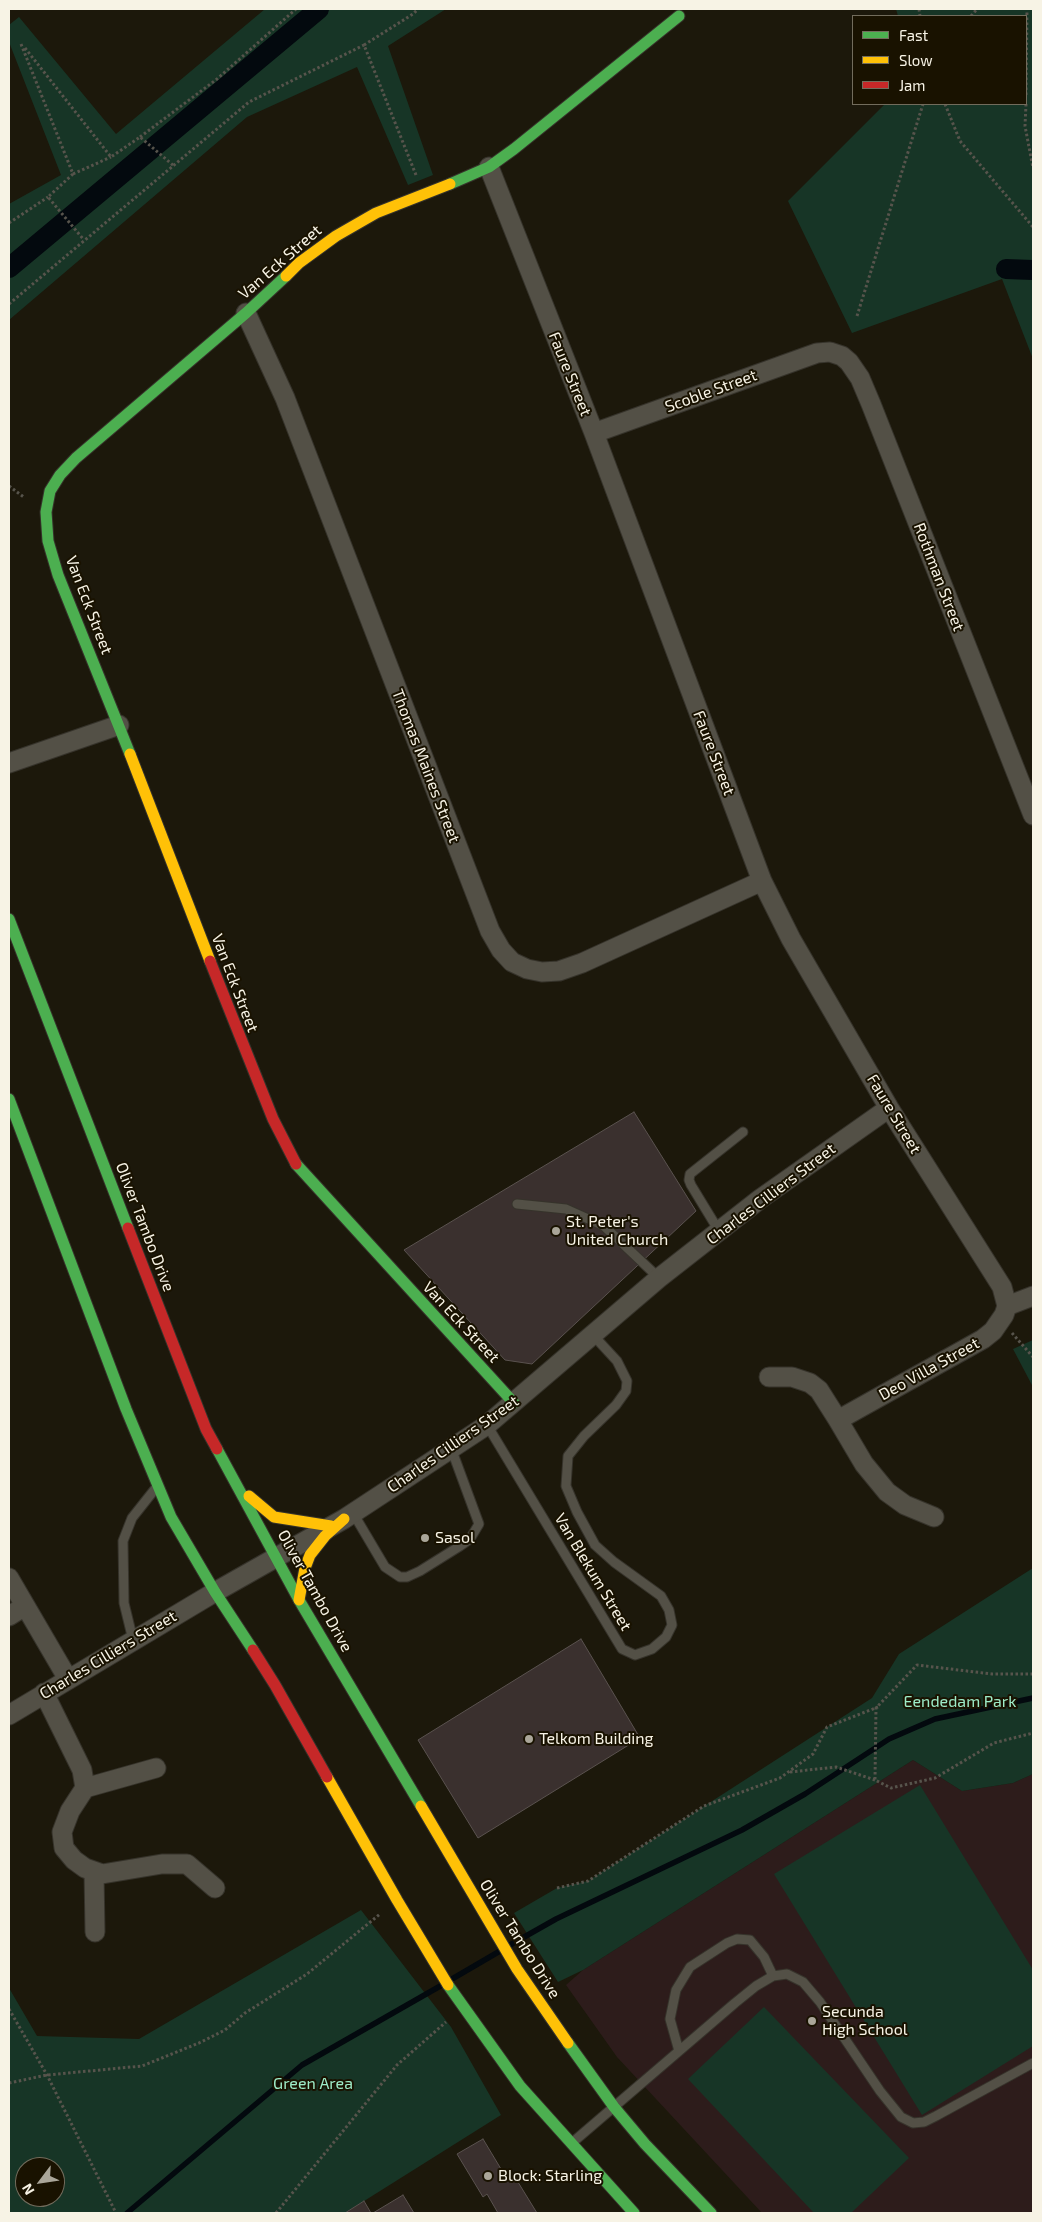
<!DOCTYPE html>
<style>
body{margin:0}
#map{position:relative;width:1042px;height:2222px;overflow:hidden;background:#1c180b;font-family:"Exo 2",sans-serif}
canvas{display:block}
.frame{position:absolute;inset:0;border:10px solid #f7f3e5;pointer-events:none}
.legend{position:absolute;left:852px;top:15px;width:175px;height:90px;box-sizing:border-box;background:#191200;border:1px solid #726c5c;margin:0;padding:6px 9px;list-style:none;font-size:15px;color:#f7f3e5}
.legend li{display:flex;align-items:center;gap:10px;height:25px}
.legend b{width:25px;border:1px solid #726c5c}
.north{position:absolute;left:15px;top:2157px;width:50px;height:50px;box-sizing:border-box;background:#191200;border:1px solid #726c5c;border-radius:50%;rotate:239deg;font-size:14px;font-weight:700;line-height:20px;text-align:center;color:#f7f3e5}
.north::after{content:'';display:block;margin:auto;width:18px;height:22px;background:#aaa699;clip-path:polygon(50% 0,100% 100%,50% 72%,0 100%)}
</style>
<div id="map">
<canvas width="1042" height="2222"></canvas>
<div class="frame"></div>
<ul class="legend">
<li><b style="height:6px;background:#4caf50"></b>Fast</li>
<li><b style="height:6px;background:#ffc107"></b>Slow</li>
<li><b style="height:6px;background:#c62828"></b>Jam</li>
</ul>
<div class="north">N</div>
</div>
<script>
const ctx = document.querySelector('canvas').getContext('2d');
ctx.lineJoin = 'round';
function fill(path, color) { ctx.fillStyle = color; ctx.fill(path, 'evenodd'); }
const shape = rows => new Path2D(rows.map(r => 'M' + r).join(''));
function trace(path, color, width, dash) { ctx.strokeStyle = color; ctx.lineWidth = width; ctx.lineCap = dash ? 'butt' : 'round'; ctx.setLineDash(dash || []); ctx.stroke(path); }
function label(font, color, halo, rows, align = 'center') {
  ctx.font = font + ' "Exo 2",sans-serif'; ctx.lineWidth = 4; ctx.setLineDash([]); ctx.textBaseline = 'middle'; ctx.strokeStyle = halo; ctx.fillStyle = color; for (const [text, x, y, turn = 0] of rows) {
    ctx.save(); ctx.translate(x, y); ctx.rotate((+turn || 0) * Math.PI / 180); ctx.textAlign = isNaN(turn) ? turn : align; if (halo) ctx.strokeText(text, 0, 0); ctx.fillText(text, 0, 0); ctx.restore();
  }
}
fill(shape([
 [913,1760,962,1791,1013,1783,1033,1774,1033,2213,762,2213,617,2057,566,1985,583,1970]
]), '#2d1c1b');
fill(shape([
 [265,9,446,9,388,46,433,175,408,185,357,67,247,117,9,320,9,204,61,175,9,42,9,25,19,17,116,134],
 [896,9,1033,9,1033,359,1002,279,852,333,788,201,885,104,1026,104,1026,16,898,16],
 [1033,1340,1033,1387,1013,1349],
 [1033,1568,1033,1774,1013,1783,962,1791,913,1760,583,1970,558,1982,514,1913,557,1888,588,1881,872,1698,899,1654],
 [920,1785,1033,1970,1033,2046,922,2115,774,1874],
 [361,1910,451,2027,501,2115,345,2213,9,2213,9,1988,37,2036,139,2039],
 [25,2167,55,2167,55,2197,25,2197],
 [764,2007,909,2158,851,2213,814,2213,688,2079]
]), '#173526');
trace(shape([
 [510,1945,556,1919,742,1830,805,1794,889,1739,935,1719,1033,1698],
 [452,1979,500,1951],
 [127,2213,302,2065,442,1985]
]), '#03090e', 5.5);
trace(shape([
 [9,268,319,9],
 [1006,269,1033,270]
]), '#03090e', 20);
const building = shape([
 [634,1112,696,1211,532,1364,505,1360,404,1250,634,1112],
 [581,1639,640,1738,478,1838,418,1740,581,1639],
 [483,2139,507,2179,513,2174,537,2213,498,2213,487,2194,483,2197,457,2154,483,2139],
 [403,2195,414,2213,373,2213,403,2195],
 [364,2201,371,2213,345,2213,364,2201]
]);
fill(building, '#3a302e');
trace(building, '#5a524f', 1);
const lane = shape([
 [517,1204,566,1209,604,1226,659,1278],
 [719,1231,691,1185,689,1180,690,1174,743,1132],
 [487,1425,622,1649,635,1655,652,1649,666,1637,672,1625,669,1610,661,1596,614,1562,595,1545,577,1512,566,1486,568,1456,584,1436,616,1405,626,1391,627,1381,617,1361,593,1335],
 [353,1513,385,1567,400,1577,407,1577,420,1571,460,1546,470,1539,479,1524,451,1448],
 [133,1640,124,1603,123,1541,132,1518,155,1489],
 [679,2051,670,2019,676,1990,690,1967,727,1943,737,1939,750,1940,764,1957,773,1976],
 [573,2142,735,2003,756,1986,773,1976,787,1974,803,1982,820,2002,880,2091,901,2117,913,2123,924,2122,936,2116,1033,2063]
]);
const street = shape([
 [489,167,594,433,762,881,791,939,889,1108,1002,1287,1007,1306,1004,1315,993,1331,983,1339,838,1420,819,1390,810,1383,792,1377,769,1377],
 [246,313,285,398,490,931,501,950,512,962,527,969,542,972,559,971,582,963,762,881],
 [594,433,817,353,830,352,842,356,849,362,860,378,871,404,1033,815],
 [9,763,119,725],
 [1007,1306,1033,1296],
 [838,1420,864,1464,887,1492,905,1505,934,1517],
 [9,1578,68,1679],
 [9,1616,25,1606],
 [44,1693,82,1770,85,1788,70,1811,62,1832,64,1848,74,1860,85,1868,102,1874,162,1864,187,1864,215,1888],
 [9,1715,215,1592,344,1519,487,1425,659,1278,760,1199,889,1108],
 [85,1788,156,1768],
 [94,1872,95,1932]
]);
const fast = shape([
 [450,184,489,167,514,149,679,16],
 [130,754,58,575,48,541,46,512,50,491,60,475,76,458,246,313,286,276],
 [9,919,128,1228],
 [9,1099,126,1409,171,1517,215,1592,253,1650],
 [296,1164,514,1403],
 [217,1449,299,1600,421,1806],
 [448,1985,520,2086,634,2213],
 [568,2043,614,2107,645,2144,711,2213]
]);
const slow = shape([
 [286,276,299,263,336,236,376,213,450,184],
 [130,754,210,961],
 [249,1496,274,1517,331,1526],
 [299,1600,305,1568,310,1555,325,1536,344,1519],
 [327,1777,397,1900,448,1985],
 [421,1806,517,1969,568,2043]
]);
const jam = shape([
 [210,961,273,1119,296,1164],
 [128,1228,206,1429,217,1449],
 [253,1650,275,1685,327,1777]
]);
trace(lane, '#36332b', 11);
trace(street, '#36332b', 21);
trace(fast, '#36332b', 13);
trace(slow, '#36332b', 13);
trace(jam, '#36332b', 13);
trace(shape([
 [919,9,920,16],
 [971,16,977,9],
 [21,44,73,174,48,197,84,240],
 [25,48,111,157,140,137,174,166],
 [1026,95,1027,9],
 [945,104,960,141,1033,227],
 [1026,104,1025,126,1033,168],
 [140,137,217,79,296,9],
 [73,174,111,157],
 [416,175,364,45,413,14,418,9],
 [9,223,48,197],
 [9,304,249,102,364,45],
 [857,316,923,104],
 [9,486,25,498],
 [1012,1333,1033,1357],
 [1033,1674,992,1674,917,1665,876,1708,875,1780,891,1788,935,1778,994,1743,1033,1733],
 [790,1772,836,1767,875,1780],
 [557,1888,588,1881,704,1806,780,1778,813,1754,827,1727,878,1707],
 [9,2009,47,2075,116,2213],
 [9,2083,47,2075,142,2066,199,2043,225,2030,245,2013,307,1974,380,1914],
 [276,2213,397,2065,446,2022]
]), '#57544c', 3, [2.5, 2.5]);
trace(lane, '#535046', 9);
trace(street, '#535046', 19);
trace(fast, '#4caf50', 11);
trace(slow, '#ffc107', 11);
trace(jam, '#c62828', 11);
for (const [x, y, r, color] of [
 [556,1231,5,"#aaa699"],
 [425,1538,5,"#aaa699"],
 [529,1739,5,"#aaa699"],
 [812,2021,5,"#aaa699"],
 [488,2176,5,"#aaa699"]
]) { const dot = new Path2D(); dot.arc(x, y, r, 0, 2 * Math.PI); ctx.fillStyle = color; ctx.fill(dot); trace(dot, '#191200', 2); }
label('16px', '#f7f3e5', '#191200', [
 ["Van Eck Street",280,262,-41],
 ["Faure Street",570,374,68],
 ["Scoble Street",711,391,-20],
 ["Rothman Street",939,577,69],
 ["Van Eck Street",89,605,69],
 ["Faure Street",714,753,69],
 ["Thomas Maines Street",426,766,69],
 ["Van Eck Street",235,983,69],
 ["Faure Street",894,1114,59],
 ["Charles Cilliers Street",771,1194,-37],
 ["Oliver Tambo Drive",145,1227,69],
 ["Van Eck Street",461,1322,47],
 ["Deo Villa Street",929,1369,-29],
 ["Charles Cilliers Street",453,1444,-35],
 ["Van Blekum Street",593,1572,59],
 ["Oliver Tambo Drive",315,1591,61],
 ["Charles Cilliers Street",108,1655,-31],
 ["Oliver Tambo Drive",520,1939,58]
]);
label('16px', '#f7f3e5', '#191200', [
 ["St. Peter's",566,1222],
 ["United Church",566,1240],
 ["Sasol",435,1538],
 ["Telkom Building",539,1739],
 ["Secunda",822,2012],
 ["High School",822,2030],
 ["Block: Starling",498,2176]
], 'left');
label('16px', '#9debc7', '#191200', [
 ["Eendedam Park",960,1702],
 ["Green Area",313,2084]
]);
</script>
